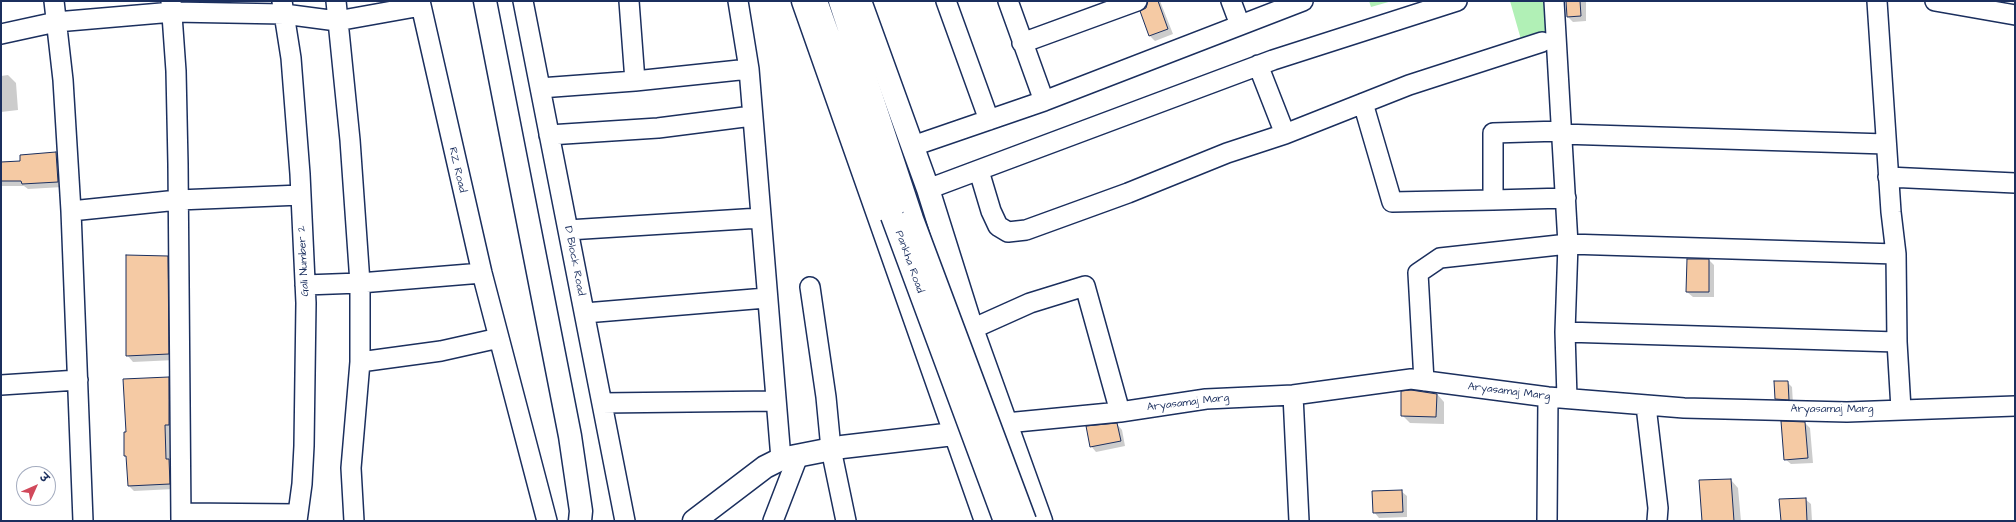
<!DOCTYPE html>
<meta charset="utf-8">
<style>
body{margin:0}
#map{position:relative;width:2016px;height:522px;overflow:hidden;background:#fff;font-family:"Architects Daughter","Playpen Sans Deva",sans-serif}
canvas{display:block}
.frame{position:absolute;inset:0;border:2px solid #1b2f5e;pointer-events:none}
.north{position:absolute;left:16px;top:466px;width:40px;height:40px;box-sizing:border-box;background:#fff;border:1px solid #a4acbf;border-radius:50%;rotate:45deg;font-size:11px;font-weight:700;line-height:16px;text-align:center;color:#1b2f5e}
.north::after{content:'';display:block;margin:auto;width:14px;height:18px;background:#d1495b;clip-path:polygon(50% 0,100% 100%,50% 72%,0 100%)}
</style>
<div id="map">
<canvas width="2016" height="522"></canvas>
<div class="frame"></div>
<div class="north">उ</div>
</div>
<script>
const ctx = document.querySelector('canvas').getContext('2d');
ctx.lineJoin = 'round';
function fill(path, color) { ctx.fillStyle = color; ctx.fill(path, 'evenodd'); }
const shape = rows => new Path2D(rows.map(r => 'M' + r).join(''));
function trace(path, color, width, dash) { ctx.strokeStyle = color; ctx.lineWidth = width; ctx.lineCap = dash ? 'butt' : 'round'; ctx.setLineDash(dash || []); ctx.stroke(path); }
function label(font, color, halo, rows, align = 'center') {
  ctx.font = font + ' "Architects Daughter",sans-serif'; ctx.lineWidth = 3; ctx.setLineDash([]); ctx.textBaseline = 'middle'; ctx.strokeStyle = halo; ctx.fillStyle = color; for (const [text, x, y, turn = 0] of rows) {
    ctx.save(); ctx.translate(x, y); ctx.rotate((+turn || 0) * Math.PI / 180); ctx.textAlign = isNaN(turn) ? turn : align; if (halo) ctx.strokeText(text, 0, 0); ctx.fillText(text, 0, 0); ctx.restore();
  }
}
fill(shape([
 [1369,1,1392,1,1371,7],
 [1510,1,1547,1,1551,33,1522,43]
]), '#b1f0b6');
fill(shape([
 [1148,1,1160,1,1173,34,1155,41,1150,36,1147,8],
 [1567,1,1586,1,1586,21,1573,22,1568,17],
 [8,75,16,83,18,110,1,112,1,76],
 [56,153,61,158,63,187,28,189,24,186,1,186,1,163,21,162],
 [167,257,174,263,175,360,133,362,127,355],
 [1688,260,1709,260,1714,265,1714,297,1693,297,1687,292],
 [168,378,174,383,174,430,170,430,171,461,174,465,174,489,134,491,129,486,127,457,125,455,127,433],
 [1787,382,1792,387,1793,404,1781,404,1776,399],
 [1437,394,1444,402,1444,424,1410,423,1402,415],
 [1805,423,1810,428,1813,463,1791,464,1785,459],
 [1117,424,1122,430,1125,446,1096,452,1091,446],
 [1731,480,1738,488,1741,521,1703,521],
 [1401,491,1407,496,1407,517,1379,518,1374,512],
 [1805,499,1811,504,1812,521,1782,521]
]), '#0003');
const building = shape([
 [1148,1,1158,1,1168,29,1149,36,1140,11,1146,8,1148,1],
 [1566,1,1580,1,1581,16,1567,17,1566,1],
 [56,152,58,182,22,184,21,181,1,181,1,162,20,161,20,155,56,152],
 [126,255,168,256,169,354,126,356,126,255],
 [1687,259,1709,259,1709,292,1686,292,1687,259],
 [169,377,169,425,165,425,166,459,169,459,170,484,128,486,126,456,124,456,124,432,126,432,123,379,169,377],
 [1774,381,1788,381,1789,400,1775,399,1774,381],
 [1411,390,1437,394,1436,417,1401,416,1401,391,1411,390],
 [1781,421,1805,422,1808,458,1784,460,1781,421],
 [1117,423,1121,441,1090,447,1086,426,1117,423],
 [1731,479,1734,521,1702,521,1699,480,1731,479],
 [1402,490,1403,512,1373,513,1372,491,1402,490],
 [1806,498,1807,521,1781,521,1779,499,1806,498]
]);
fill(building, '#f5caa4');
trace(building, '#1b2f5e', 1);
const street = shape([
 [54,1,63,80,71,211,83,521],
 [171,1,176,71,178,164,181,521],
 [282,1,291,58,300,174,306,303,304,446,302,484,297,521],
 [336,1,350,140,360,283,360,362,351,468,354,521],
 [420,1,482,273,547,521],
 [523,1,625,521],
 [946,1,989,120],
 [1008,1,1044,101],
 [1231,1,1240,25],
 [1554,1,1568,244,1565,332,1567,398],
 [1877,1,1891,212,1896,254,1897,342,1901,409],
 [1935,1,2015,15],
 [1,34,56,22,173,12,284,14,337,21,421,6],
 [1022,43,1137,1],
 [1258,65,1285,134],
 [749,69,781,459],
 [635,81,749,69,738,1],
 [540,88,635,81,629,1],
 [1363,103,1392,202,1493,200],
 [1561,131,1493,133,1493,200,1566,198],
 [1561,134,1886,144],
 [549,135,658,128,752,116],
 [913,146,1044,101,1303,1],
 [979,171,991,211,998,226,1008,232,1026,230,1128,193,1227,153,1285,134,1409,85,1542,42],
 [1888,177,2015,183],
 [928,189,1273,60,1457,1],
 [71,211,178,200,301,195],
 [568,230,760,218],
 [305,285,360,283,482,273],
 [810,287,826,397,831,449,846,521],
 [585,313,766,298],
 [972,329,1030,303,1085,286,1120,412],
 [1565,332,1897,342],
 [360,362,441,351,499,338],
 [1424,381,1418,273,1440,258,1568,244,1896,254],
 [1,385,78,380],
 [1293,395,1299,521],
 [602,403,775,401],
 [1646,406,1658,508,1657,521],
 [1006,423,1120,412,1206,399,1293,395,1411,379,1548,397,1684,408,1847,412,2015,406],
 [181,513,297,514],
 [773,521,798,456],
 [1547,521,1548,397]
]);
const secondary = shape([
 [485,1,570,436,581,511,580,521],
 [803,1,986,521],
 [860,1,928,189,972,329,1041,521],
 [694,521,765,467,781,459,842,447,971,432]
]);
const primary = shape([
 [816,1,892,216],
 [840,1,912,219]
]);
trace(street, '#1b2f5e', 22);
trace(secondary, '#1b2f5e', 25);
trace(primary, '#1b2f5e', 25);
trace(street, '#fff', 19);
trace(secondary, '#fff', 22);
trace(primary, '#fff', 22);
const primaryBridge = shape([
 [892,216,1005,521],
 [912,219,1025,521]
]);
trace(primaryBridge, '#1b2f5e', 25, []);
trace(primaryBridge, '#fff', 22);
label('11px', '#1b2f5e', '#fff', [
 ["RZ Road",457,170,77],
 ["Gali Number 2",304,261,-93],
 ["D Block Road",574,261,79],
 ["Pankha Road",909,262,70],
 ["Aryasamaj Marg",1509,392,7],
 ["Aryasamaj Marg",1188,403,-7],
 ["Aryasamaj Marg",1832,410]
]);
</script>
